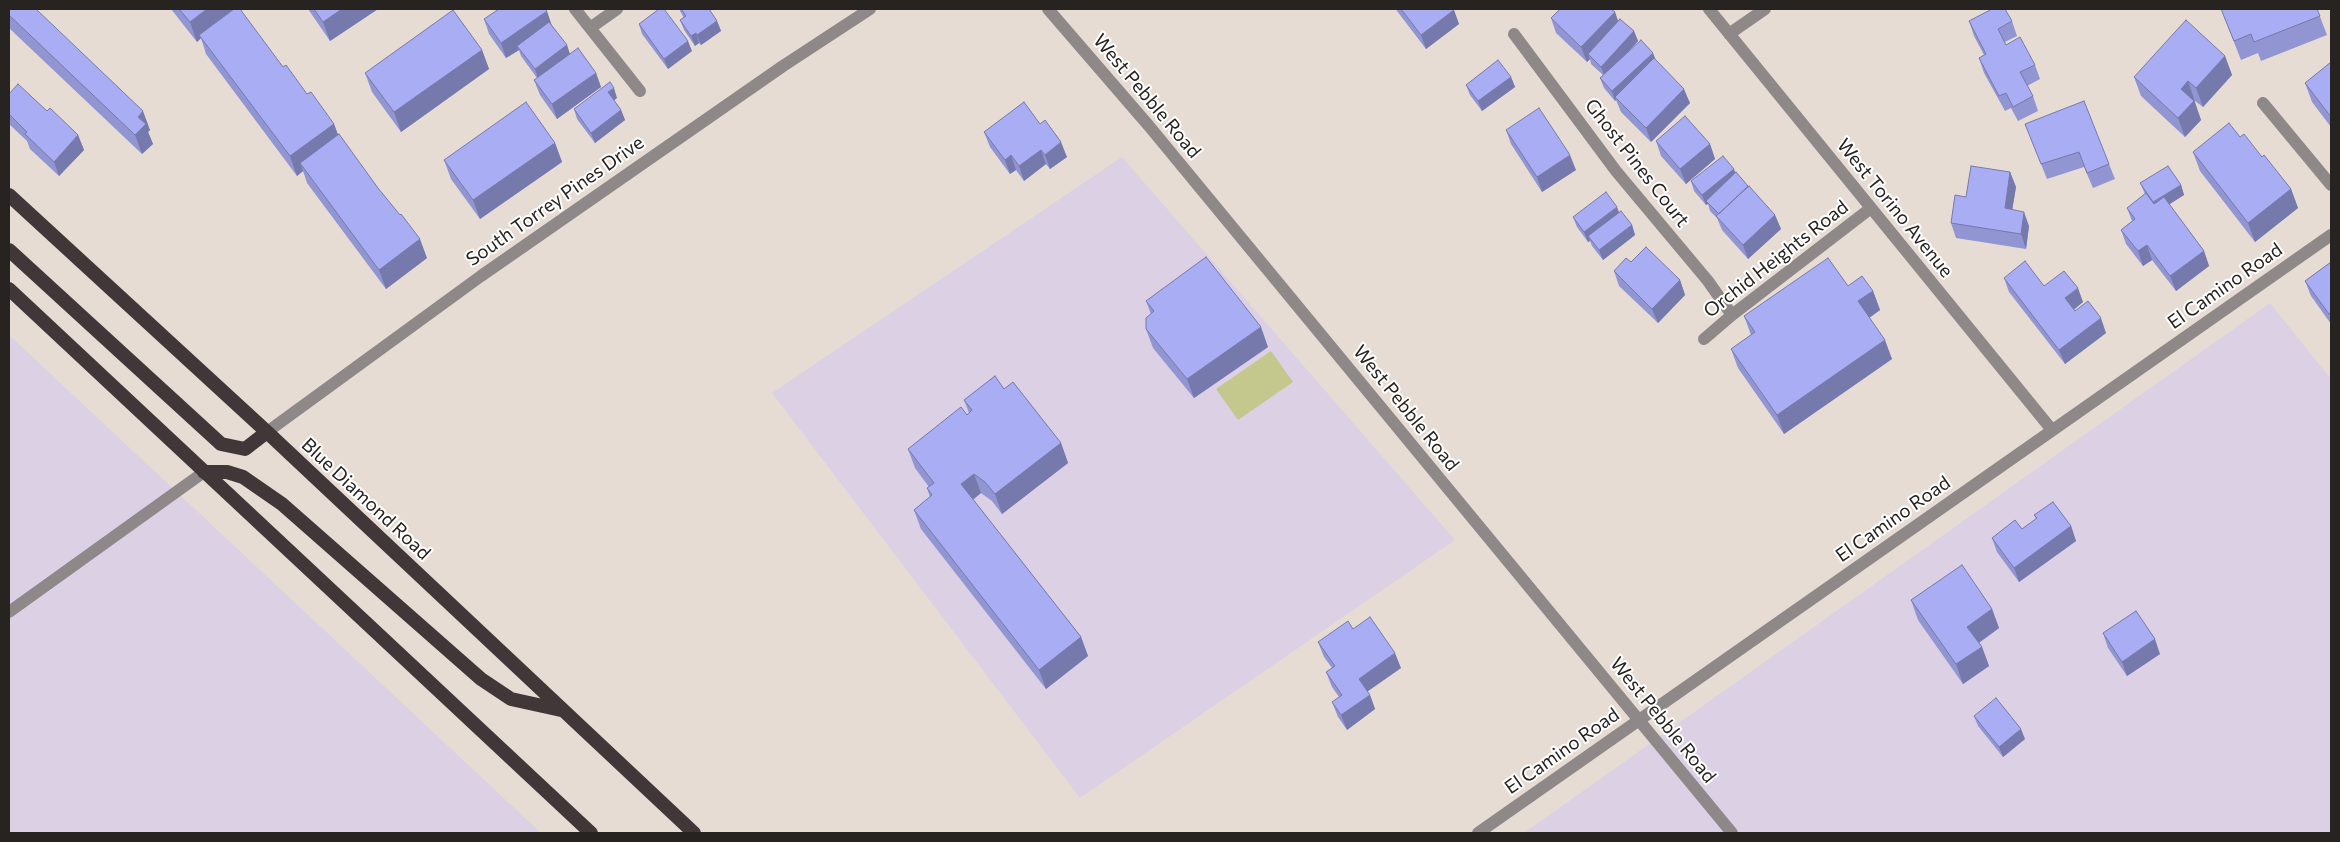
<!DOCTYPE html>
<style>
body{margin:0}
#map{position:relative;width:2340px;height:842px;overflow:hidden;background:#e7dcd4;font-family:Commissioner,sans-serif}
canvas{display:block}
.frame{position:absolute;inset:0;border:10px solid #262320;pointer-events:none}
</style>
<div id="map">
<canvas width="2340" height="842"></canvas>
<div class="frame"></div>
</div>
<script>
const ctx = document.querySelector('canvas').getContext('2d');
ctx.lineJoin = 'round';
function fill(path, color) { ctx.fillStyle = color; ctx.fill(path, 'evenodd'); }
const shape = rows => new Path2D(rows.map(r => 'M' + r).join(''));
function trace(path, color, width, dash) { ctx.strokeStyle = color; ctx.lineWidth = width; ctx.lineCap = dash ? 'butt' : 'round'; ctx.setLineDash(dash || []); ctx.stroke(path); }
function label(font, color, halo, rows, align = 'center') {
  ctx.font = font + ' Commissioner,sans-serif'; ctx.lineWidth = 4; ctx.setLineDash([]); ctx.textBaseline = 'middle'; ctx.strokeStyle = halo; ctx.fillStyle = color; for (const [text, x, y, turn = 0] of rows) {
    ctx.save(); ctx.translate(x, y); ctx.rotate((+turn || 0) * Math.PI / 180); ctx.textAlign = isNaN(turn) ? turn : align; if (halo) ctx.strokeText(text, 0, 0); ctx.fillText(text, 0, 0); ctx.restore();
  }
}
fill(shape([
 [1122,157,1455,540,1080,798,772,393],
 [2270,303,2331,379,2331,833,1524,833],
 [9,335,541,833,9,833]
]), '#dbd0e4');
fill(shape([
 [1271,351,1293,382,1238,420,1216,389]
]), '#c4c88d');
trace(shape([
 [575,9,640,91],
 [1048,9,1149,126,1732,833],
 [1709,9,2052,430],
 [590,28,617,9],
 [1514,34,1616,171,1708,281,1732,315],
 [1729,34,1765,9],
 [2263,103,2331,185],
 [1704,339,1732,315,1871,208],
 [9,612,204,472],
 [1478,833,2331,235]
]), '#8e8889', 12);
trace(shape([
 [267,432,481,276,783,66,870,9]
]), '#8e8889', 12);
trace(shape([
 [9,195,267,432,694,833],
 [9,250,221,444,245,449,267,432],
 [9,289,591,833],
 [204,472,227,472,243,477,282,504,481,679,511,699,561,710]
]), '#423738', 14);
fill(shape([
 [9,9,150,130,148,132,153,144,142,154,9,28],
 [171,9,233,9,307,94,334,124,338,135,427,258,386,289,307,183,303,171,297,176,206,54,201,38,197,42],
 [308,9,378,9,330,41],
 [679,9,709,9,717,21,721,31,701,45,699,43,695,46,684,30,680,20,684,18],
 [1396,9,1453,9,1459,24,1426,49,1397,11],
 [2221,9,2317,9,2327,35,2261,61,2258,53,2241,60],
 [1615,12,1618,21,1634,31,1638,41,1626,54,1656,61,1690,103,1651,142,1621,112,1616,100,1615,101,1604,88,1600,78,1603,75,1591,64,1590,59,1587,62,1556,33,1551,18],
 [484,19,551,25,567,45,570,54,596,73,601,87,557,119,540,95,534,80,537,78,521,56,519,50,506,58,489,34],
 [1969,21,2012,21,2017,36,2005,42,2006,45,2035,65,2040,79,2027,86,2033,96,2038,111,2018,121,2011,108,2005,111,1984,73,1979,58,1984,55,1974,36],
 [639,24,692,51,668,69,642,34],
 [482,50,489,69,401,132,372,92,365,73],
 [2225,56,2232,75,2203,107,2195,101,2194,102,2201,120,2185,137,2141,96,2134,77],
 [2331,62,2331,127,2312,102,2305,83],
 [1511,77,1515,87,1482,111,1470,95,1466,85],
 [9,94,47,111,78,135,84,150,59,176,30,149,27,141,9,124],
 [617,98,614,100,621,110,625,120,595,143,577,119,574,109],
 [1040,124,1067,157,1050,169,1046,164,1024,181,1016,170,1010,174,990,147,984,132],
 [2025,124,2109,164,2115,179,2093,188,2084,167,2047,179],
 [1506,130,1576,170,1542,192,1511,144],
 [2240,137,2262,157,2291,189,2298,208,2255,242,2200,171,2193,152],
 [1656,141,1710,144,1715,159,1686,184,1661,156],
 [555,143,562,162,480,219,451,179,444,160],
 [1734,169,1735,173,1775,215,1781,229,1748,259,1722,230,1717,218,1710,211,1708,204,1706,205,1694,191,1691,181],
 [2010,172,2016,187,2012,210,2029,226,2026,249,1956,238,1951,223,1966,197],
 [2140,183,2181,185,2184,195,2169,204,2204,251,2209,266,2176,291,2152,260,2143,266,2126,244,2121,230,2132,221,2127,208,2145,194],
 [1619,212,1632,225,1635,235,1603,260,1592,246,1590,241,1588,242,1577,227,1573,217],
 [1631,262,1680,280,1685,295,1658,323,1619,286,1614,271],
 [2331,262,2331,324,2311,296,2305,281],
 [2004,278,2044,286,2083,302,2074,310,2106,333,2065,364,2009,292],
 [1848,286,1873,291,1880,310,1869,318,1892,359,1784,434,1738,368,1731,349,1751,335,1744,316],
 [1146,301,1268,347,1194,398,1153,348,1146,329,1151,314],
 [1004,389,1061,443,1068,463,1002,514,992,501,981,493,973,500,1081,637,1088,656,1046,689,921,529,914,510,930,497,927,488,929,487,915,468,908,449,969,413,964,400],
 [2034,515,2071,526,2076,541,2019,582,1997,552,1992,538,2022,529,2036,519],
 [1911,600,1992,609,1999,628,1979,643,1982,647,1989,666,1963,684,1918,620],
 [1353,629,1401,668,1367,691,1370,695,1375,709,1347,730,1338,717,1332,702,1339,697,1332,687,1326,672,1332,668,1324,657,1318,642],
 [2103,633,2160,654,2127,676,2108,648],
 [1974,716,2025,739,2003,757,1978,726]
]), '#9195d2');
fill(shape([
 [207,9,233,9,235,12,199,35,201,38,197,42,190,22],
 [342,9,378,9,330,41,323,22],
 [1454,10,1459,24,1426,49,1421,35],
 [547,11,552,26,517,46,519,50,506,58,501,43],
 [1615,12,1620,27,1588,54,1590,59,1587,62,1581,47],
 [717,21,721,31,701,45,697,35],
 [1634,31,1638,41,1605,77,1601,67],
 [696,33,699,43,695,46,691,36],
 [688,41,692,51,668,69,664,59],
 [567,45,570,55,538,79,535,69],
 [482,50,489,69,401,132,394,112],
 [1653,53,1657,63,1615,97,1616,100,1615,101,1612,91],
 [2225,56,2232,75,2203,107,2196,88],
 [596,73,601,87,557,119,552,104],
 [1511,77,1515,87,1482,111,1478,101],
 [2188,81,2201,120,2185,137,2178,118,2181,89],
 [614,88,617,98,612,102,608,92],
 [1684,89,1690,103,1651,142,1646,128],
 [621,110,625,120,595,143,591,133],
 [143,111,150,130,148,132,153,144,142,154,135,135,138,117],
 [334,124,341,143,300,163,303,171,297,176,290,156],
 [78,135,84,150,59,176,54,162],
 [1061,142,1067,157,1050,169,1045,155],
 [555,143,562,162,480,219,473,200],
 [1710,144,1715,159,1686,184,1680,169],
 [1041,150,1046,164,1024,181,1019,166],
 [1011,155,1016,170,1010,174,1005,160],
 [1570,155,1576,170,1542,192,1537,177],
 [1734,169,1737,179,1706,201,1708,204,1706,205,1702,195],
 [2010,172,2016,187,2010,223,2005,208],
 [2181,185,2184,195,2156,213,2153,203],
 [2291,189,2298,208,2255,242,2248,223],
 [1617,207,1621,217,1588,236,1590,241,1588,242,1584,232],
 [2024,212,2029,226,2026,249,2021,234],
 [1775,215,1781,229,1748,259,1743,245],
 [1632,225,1635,235,1603,260,1599,250],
 [420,239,427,258,386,289,379,270],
 [2147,245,2152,260,2143,266,2138,251],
 [2204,251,2209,266,2176,291,2170,276],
 [1680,280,1685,295,1658,323,1652,309],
 [2078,288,2083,302,2070,312,2065,298],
 [1873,291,1880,310,1865,321,1858,301],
 [2101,318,2106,333,2065,364,2059,350],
 [1261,327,1268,347,1194,398,1187,379],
 [1885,340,1892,359,1784,434,1777,415],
 [1061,443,1068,463,1002,514,995,494],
 [974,474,981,493,968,503,961,484],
 [2071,526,2076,541,2019,582,2014,568],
 [1992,609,1999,628,1974,646,1967,627],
 [1081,637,1088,656,1046,689,1039,670],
 [2155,639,2160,654,2127,676,2122,662],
 [1982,647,1989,666,1963,684,1956,664],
 [1395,653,1401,668,1364,694,1359,679],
 [1370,695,1375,709,1347,730,1341,715],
 [2021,729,2025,739,2003,757,1999,747]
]), '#7679ab');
const building = shape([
 [9,9,36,9,143,111,138,117,146,124,135,135,9,15,9,9],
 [179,9,207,9,190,22,179,9],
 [234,9,240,9,283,67,286,65,307,94,311,92,334,124,290,156,199,35,234,9],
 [314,9,342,9,323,22,314,9],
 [499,9,545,9,547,11,501,43,484,19,499,9],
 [659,9,664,9,688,41,664,59,639,24,659,9],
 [681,9,709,9,717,21,697,35,696,33,691,36,680,20,686,16,681,9],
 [1401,9,1453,9,1454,10,1421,35,1401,9],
 [1560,9,1611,9,1615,12,1581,47,1551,18,1560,9],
 [1992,9,2005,9,2012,21,1998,29,2006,45,2020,37,2035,65,2020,72,2033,96,2013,107,2006,93,1999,96,1979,58,1986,54,1969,21,1992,9],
 [2221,9,2317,9,2320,16,2254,42,2251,34,2234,41,2221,9],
 [453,10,482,50,394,112,365,73,453,10],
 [1620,19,1634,31,1601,67,1588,54,1620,19],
 [2186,20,2225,56,2196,88,2188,81,2181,89,2194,101,2178,118,2134,77,2186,20],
 [549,22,567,45,535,69,517,46,549,22],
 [1641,40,1653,53,1612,91,1600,78,1641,40],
 [578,48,596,73,552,104,534,80,578,48],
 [1654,58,1684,89,1646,128,1615,97,1654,58],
 [1498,60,1511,77,1478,101,1466,85,1498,60],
 [2331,62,2331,117,2305,83,2331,62],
 [610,82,614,88,608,92,621,110,591,133,574,109,610,82],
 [18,84,47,111,50,108,78,135,54,162,25,134,27,132,9,114,9,94,18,84],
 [2084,101,2109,164,2087,173,2079,152,2041,164,2025,124,2084,101],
 [526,102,555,143,473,200,444,160,526,102],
 [1024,102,1040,124,1045,120,1061,142,1045,155,1041,150,1019,166,1011,155,1005,160,984,132,1024,102],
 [1539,108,1570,155,1537,177,1506,130,1539,108],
 [1685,116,1710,144,1680,169,1656,141,1685,116],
 [2229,123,2240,137,2244,134,2262,157,2264,155,2291,189,2248,223,2193,152,2229,123],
 [339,134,378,188,400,215,401,214,420,239,379,270,300,163,339,134],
 [1723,156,1734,169,1702,195,1691,181,1723,156],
 [1971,166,2010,172,2005,208,2024,212,2021,234,1951,223,1955,195,1966,197,1971,166],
 [2168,166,2181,185,2153,202,2140,183,2168,166],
 [1736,172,1748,186,1719,214,1706,201,1736,172],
 [1749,186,1775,215,1743,245,1716,216,1749,186],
 [1606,192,1617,207,1584,232,1573,217,1606,192],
 [2146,193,2154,204,2164,197,2204,251,2170,276,2147,245,2138,251,2121,230,2135,219,2127,208,2146,193],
 [1621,211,1632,225,1599,250,1588,236,1621,211],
 [1646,247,1680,280,1652,309,1614,271,1626,258,1631,262,1646,247],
 [1206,257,1261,327,1187,379,1146,329,1146,318,1154,311,1146,301,1206,257],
 [1828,258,1848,286,1862,276,1873,291,1858,301,1885,340,1777,415,1731,349,1755,332,1744,316,1828,258],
 [2025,261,2044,286,2064,271,2078,288,2065,298,2075,311,2088,301,2101,318,2059,350,2004,278,2025,261],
 [2331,262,2331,313,2329,314,2305,281,2331,262],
 [995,376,1004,389,1013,382,1061,443,995,494,985,482,974,474,961,484,1081,637,1039,670,914,510,932,495,927,488,934,483,908,449,961,407,967,415,972,410,964,400,995,376],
 [2053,502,2071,526,2014,568,1992,538,2015,520,2022,529,2037,518,2034,515,2053,502],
 [1962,565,1992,609,1967,627,1982,647,1956,664,1911,600,1962,565],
 [2136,611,2155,639,2122,662,2103,633,2136,611],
 [1370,617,1395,653,1359,679,1370,695,1341,715,1332,702,1342,695,1326,672,1335,666,1318,642,1348,621,1353,629,1370,617],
 [1996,698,2021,729,1999,747,1974,716,1996,698]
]);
fill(building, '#a9adf4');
trace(building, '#7679ab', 1);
label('19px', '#262320', '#fff', [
 ["West Pebble Road",1147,96,50],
 ["Ghost Pines Court",1637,163,52],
 ["South Torrey Pines Drive",555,201,-35],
 ["West Torino Avenue",1895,208,51],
 ["Orchid Heights Road",1776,259,-38],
 ["El Camino Road",2225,286,-35],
 ["West Pebble Road",1406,408,51],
 ["Blue Diamond Road",366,499,43],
 ["El Camino Road",1893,519,-35],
 ["West Pebble Road",1663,720,51],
 ["El Camino Road",1562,751,-35]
]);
</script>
